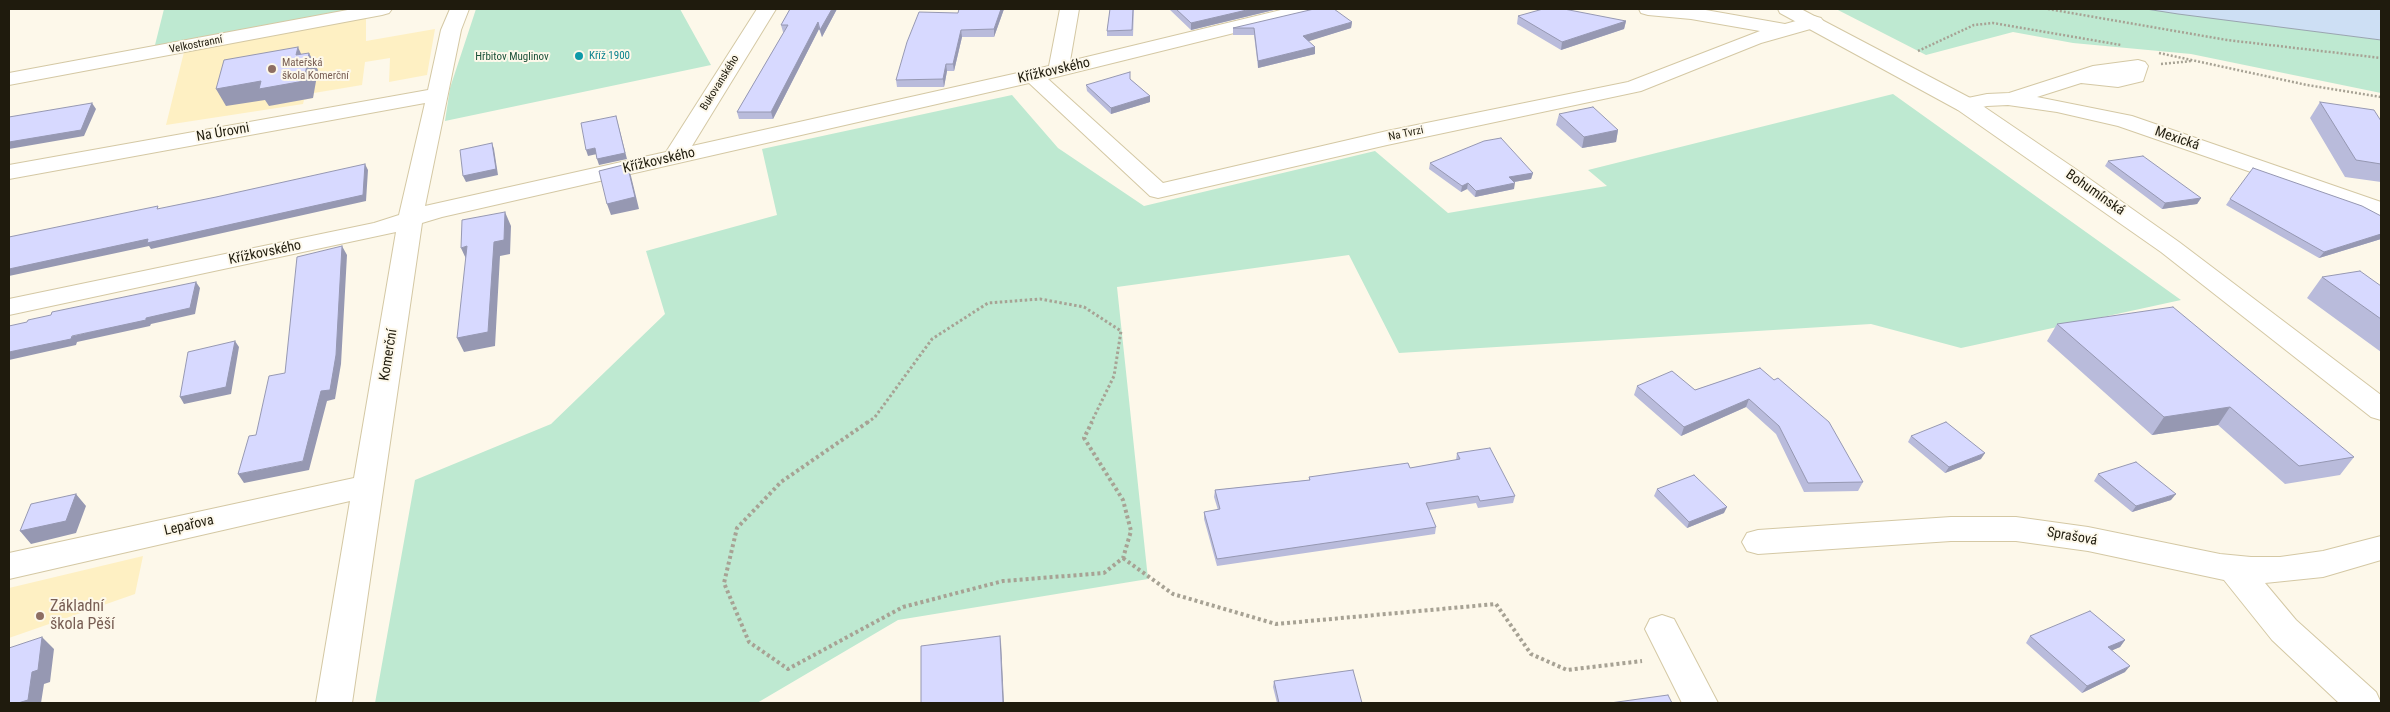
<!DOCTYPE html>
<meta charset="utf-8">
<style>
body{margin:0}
#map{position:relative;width:2390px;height:712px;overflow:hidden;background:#fdf8ea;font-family:"Roboto Condensed",sans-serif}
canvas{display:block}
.frame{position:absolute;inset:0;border:10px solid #1f1b0d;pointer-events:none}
</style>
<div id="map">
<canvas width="2390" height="712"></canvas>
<div class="frame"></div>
</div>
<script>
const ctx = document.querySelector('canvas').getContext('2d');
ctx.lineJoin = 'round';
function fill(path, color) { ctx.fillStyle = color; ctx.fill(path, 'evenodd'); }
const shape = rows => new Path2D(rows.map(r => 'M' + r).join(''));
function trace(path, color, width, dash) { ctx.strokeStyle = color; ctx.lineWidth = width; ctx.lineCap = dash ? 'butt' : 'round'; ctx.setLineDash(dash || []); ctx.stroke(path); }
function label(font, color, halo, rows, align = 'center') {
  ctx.font = font + ' "Roboto Condensed",sans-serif'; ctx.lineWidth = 4; ctx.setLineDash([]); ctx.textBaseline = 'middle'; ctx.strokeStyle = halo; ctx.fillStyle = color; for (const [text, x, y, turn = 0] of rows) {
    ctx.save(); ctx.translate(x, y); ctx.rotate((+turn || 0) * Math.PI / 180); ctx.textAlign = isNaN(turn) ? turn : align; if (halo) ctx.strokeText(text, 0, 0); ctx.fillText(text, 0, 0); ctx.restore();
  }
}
fill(shape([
 [366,17,366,41,435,29,427,75,389,82,390,58,365,62,362,85,314,93,313,98,304,100,303,104,166,125,184,52],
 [143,556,135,594,9,638,9,588]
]), '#fef0c3');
fill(shape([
 [164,9,361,9,154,49],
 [476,9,680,9,711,65,445,121,450,88],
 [1836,9,2146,9,2381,40,2381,93,2191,54,2073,43,2013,32,1926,55],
 [1893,94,2181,300,1961,348,1871,324,1399,353,1349,255,1117,287,1148,579,898,620,757,703,375,703,415,480,551,424,665,314,646,251,777,215,762,149,1012,95,1058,148,1144,206,1375,151,1448,213,1607,186,1588,170]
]), '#bee9d1');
const water = shape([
 [2146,9,2381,9,2381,40,2178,14,2146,9]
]);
fill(water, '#cddff4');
trace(water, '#99a4af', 1);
const minor = shape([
 [353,9,392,9,389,13,382,15,9,85,9,73,353,9],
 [450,9,469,9,461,30,425,206,666,152,757,9,776,9,692,146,1049,66,1060,9,1079,9,1070,61,1285,9,1317,9,1315,13,1048,79,1163,183,1387,131,1628,82,1760,31,1691,19,1648,15,1641,13,1639,9,1700,9,1785,24,1814,16,1821,18,1824,22,1821,26,1761,43,1641,91,1387,145,1158,198,1150,196,1029,83,442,217,422,223,352,703,316,703,350,501,9,579,9,553,354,478,396,232,9,315,9,299,374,223,399,215,425,103,9,179,9,165,428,90,441,30,450,9],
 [2138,60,2145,62,2148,66,2143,81,2118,87,2081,83,2037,97,2132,116,2381,202,2381,217,2118,126,2057,112,2008,105,1987,106,1966,111,1958,110,1955,105,1958,100,1987,94,2009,93,2093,66,2138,60],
 [1951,517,2016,517,2088,527,2220,554,2251,557,2280,557,2323,551,2381,536,2381,560,2323,577,2265,583,2296,620,2376,692,2381,703,2339,703,2272,640,2224,580,2088,551,2016,541,1951,541,1758,554,1747,551,1742,542,1747,533,1758,530,1951,517],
 [1662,615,1674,619,1718,703,1682,703,1645,629,1650,619,1662,615]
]);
const major = shape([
 [1778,9,1801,9,1974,100,2077,170,2179,242,2381,395,2381,420,2371,417,2161,252,1958,110,1780,13,1778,9]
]);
trace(minor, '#d4c8a4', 2);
trace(major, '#d4c8a4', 2);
trace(shape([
 [2048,9,2227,40,2381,58],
 [1918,51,1974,25,1993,23,2121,45],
 [2159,53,2307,85,2381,97],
 [2161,64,2192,61]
]), '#a7a294', 2.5, [2, 2]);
trace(shape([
 [867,423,875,417,932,339,988,303,1040,299,1084,307,1121,331,1114,376,1091,423]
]), '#a7a294', 3, [2.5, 2.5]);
trace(shape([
 [868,422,781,482,737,528,724,583,749,642,788,669,903,607,1003,581,1104,573,1123,558,1131,531,1123,500,1084,438,1092,422],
 [1123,558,1173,594,1276,624,1496,604,1531,654,1567,670,1642,661]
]), '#a7a294', 4, [3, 3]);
fill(minor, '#fff');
fill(major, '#fff');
fill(shape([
 [790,9,837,9,822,37,819,29,773,119,739,119,737,112,784,32,783,32,781,25],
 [1004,9,994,37,962,37,954,71,947,71,944,87,897,87,896,80,958,13],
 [1110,9,1134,9,1133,36,1107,36,1107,31],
 [1169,9,1278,9,1191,30],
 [1518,16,1626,21,1624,29,1561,50,1517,24],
 [1352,22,1351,28,1308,41,1315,47,1315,54,1258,68,1254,35,1233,35,1233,28],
 [1130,79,1150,96,1150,102,1111,114,1087,91,1086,85],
 [2320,102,2381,121,2381,182,2345,177,2310,118],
 [1559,114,1618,130,1616,142,1582,148,1556,125],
 [2108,161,2201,198,2197,204,2162,209,2105,166],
 [1430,163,1533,173,1531,179,1514,182,1514,189,1475,197,1467,189,1461,192,1429,169],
 [2230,199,2381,216,2381,239,2319,258,2226,205],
 [2322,277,2381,286,2381,352,2307,298],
 [2057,324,2354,457,2340,475,2285,484,2218,425,2152,435,2047,341],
 [1760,368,1863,482,1858,491,1804,492,1776,434,1746,407,1681,436,1634,395,1637,386,1695,390],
 [1911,436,1981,459,1945,473,1908,442],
 [1457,453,1515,496,1513,503,1478,508,1476,503,1429,510,1436,527,1435,534,1217,566,1204,519,1204,512,1218,510,1214,497,1215,490,1309,480,1309,477,1410,468,1456,460],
 [2098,474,2171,500,2132,512,2094,481],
 [1657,489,1724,513,1687,528,1654,496],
 [2030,636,2125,640,2120,647,2112,650,2125,672,2082,693,2026,643],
 [1274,681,1362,703,1277,703,1273,687]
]), '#b9bbdb');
fill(shape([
 [832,9,837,9,822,37,820,30],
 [1001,9,1004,9,994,37,994,29],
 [1251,9,1278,9,1191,30,1191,23],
 [1626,21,1624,29,1561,50,1562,42],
 [818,22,819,29,773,119,771,112],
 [1352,22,1351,28,1303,43,1303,36],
 [961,30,962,37,954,71,953,64],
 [298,47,306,65,296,55],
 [1315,47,1315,54,1258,68,1258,61],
 [309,53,318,70,313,98,269,106,265,100,226,106,216,89],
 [946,64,947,71,944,87,943,79],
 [1150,96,1150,102,1111,114,1111,108],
 [92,103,96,109,84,136,9,149,9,142],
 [616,116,627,159,599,165,597,159],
 [1618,130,1616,142,1582,148,1584,137],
 [492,143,494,149,498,175,466,182,463,176],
 [595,148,597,154,588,156,586,150],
 [365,164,368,170,366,201,151,249,149,246,9,276,9,269],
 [627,164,631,176,639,209,611,215,607,204],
 [1533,173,1531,179,1508,183,1509,177],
 [1468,183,1467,189,1461,192,1462,186],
 [1515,183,1514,189,1475,197,1476,191],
 [2201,198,2197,204,2162,209,2165,203],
 [505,212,511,226,510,254,500,256,495,346,464,352,457,338],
 [2381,234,2381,239,2319,258,2324,252],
 [342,246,347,255,341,364,335,399,327,401,309,470,244,483,238,474,303,461],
 [467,246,467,261,461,248],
 [196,282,200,288,195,314,151,324,150,326,77,342,76,345,9,360,9,352,146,318],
 [235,341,239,347,231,394,184,404,180,397],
 [1749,399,1746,407,1681,436,1684,427],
 [2230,407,2218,425,2152,435,2164,417],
 [1985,453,1981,459,1945,473,1949,467],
 [76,494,86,506,76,533,31,544,20,531],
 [2176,494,2171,500,2132,512,2136,506],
 [1727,507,1724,513,1687,528,1689,522],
 [1000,636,1001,642,1004,703,1003,703],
 [42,637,54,649,50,682,44,684,41,703,18,703,32,672],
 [2125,640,2120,647,2104,654,2108,647],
 [2130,666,2125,672,2082,693,2087,686]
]), '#9698b2');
const building = shape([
 [790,9,832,9,820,30,818,22,771,112,737,112,788,25,781,25,790,9],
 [959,9,1001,9,994,29,961,30,953,64,946,64,943,79,896,80,907,42,919,12,958,13,959,9],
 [1110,9,1133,9,1132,30,1107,31,1110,9],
 [1176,9,1251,9,1191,23,1176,9],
 [1314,9,1334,9,1352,22,1303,36,1315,47,1258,61,1254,28,1233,28,1314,9],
 [1543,9,1564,9,1626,21,1562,42,1518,16,1543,9],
 [298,47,296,55,309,53,304,81,259,89,261,81,216,89,224,60,298,47],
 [1130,72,1130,79,1150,96,1111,108,1086,85,1130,72],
 [2320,102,2374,110,2381,121,2381,164,2356,160,2320,102],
 [92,103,81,130,9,142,9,117,92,103],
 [1593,107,1618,130,1584,137,1559,114,1593,107],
 [616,116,625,153,597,159,595,148,586,150,581,123,616,116],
 [1501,138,1533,173,1509,177,1515,183,1476,191,1468,183,1462,186,1430,163,1484,141,1501,138],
 [492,143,496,169,463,176,460,150,492,143],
 [2143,156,2201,198,2165,203,2108,161,2143,156],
 [365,164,363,195,147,243,148,239,9,269,9,237,158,206,157,209,216,197,365,164],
 [627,164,635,197,607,204,599,171,627,164],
 [2253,168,2362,206,2381,216,2381,234,2324,252,2230,199,2253,168],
 [505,212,504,240,494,242,488,332,457,338,467,246,461,248,462,220,505,212],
 [342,246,336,355,330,390,321,391,303,461,238,474,249,436,256,435,269,376,285,373,297,257,342,246],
 [2360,271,2381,286,2381,319,2322,277,2360,271],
 [196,282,190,308,146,318,146,320,72,336,71,339,9,352,9,326,27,322,28,320,51,315,52,312,196,282],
 [2173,307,2354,457,2299,466,2230,407,2164,417,2057,324,2173,307],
 [235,341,226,387,180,397,188,352,235,341],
 [1760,368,1774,380,1778,378,1829,422,1863,482,1808,483,1779,426,1749,399,1684,427,1637,386,1672,371,1695,390,1760,368],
 [1946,422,1985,453,1949,467,1911,436,1946,422],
 [1490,448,1515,496,1480,501,1478,496,1426,503,1436,527,1217,559,1204,512,1220,509,1215,490,1310,480,1309,477,1408,463,1410,468,1460,459,1457,453,1490,448],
 [2136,462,2176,494,2136,506,2098,474,2136,462],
 [1694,475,1727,507,1689,522,1657,489,1694,475],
 [76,494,66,521,20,531,31,504,76,494],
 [2090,611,2125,640,2108,647,2130,666,2087,686,2030,636,2090,611],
 [1000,636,1003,703,921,703,921,646,1000,636],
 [42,637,38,670,32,672,28,700,18,703,9,703,9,648,42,637],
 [1353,670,1362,703,1279,703,1274,681,1353,670],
 [1668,695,1672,703,1610,703,1668,695]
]);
fill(building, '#d7d9ff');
trace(building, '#9698b2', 1);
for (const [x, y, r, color] of [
 [579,56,5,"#0f9aa8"],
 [272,69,5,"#8d6e63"],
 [40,616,5,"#8d6e63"]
]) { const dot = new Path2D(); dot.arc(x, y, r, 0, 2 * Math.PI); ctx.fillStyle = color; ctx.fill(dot); trace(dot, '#fdf8ea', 2); }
label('11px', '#1f1b0d', '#fdf8ea', [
 ["Velkostranní",196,45,-11],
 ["Bukovanského",720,83,-58],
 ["Na Tvrzi",1406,134,-12]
]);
label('11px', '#0d838f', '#fdf8ea', [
 ["Kříž 1900",589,56]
], 'left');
label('11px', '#1b5038', '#fdf8ea', [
 ["Hřbitov Muglinov",512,57]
]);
label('11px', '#785e54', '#fdf8ea', [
 ["Mateřská",282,63],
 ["škola Komerční",282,76]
], 'left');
label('14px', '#1f1b0d', '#fdf8ea', [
 ["Křížkovského",1054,71,-13],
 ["Na Úrovni",223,133,-10],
 ["Mexická",2177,139,19],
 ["Křížkovského",659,161,-13],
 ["Bohumínská",2095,193,35],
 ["Křížkovského",265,253,-12],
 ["Komerční",389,355,-81],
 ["Lepařova",189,526,-13],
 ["Sprašová",2072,537,10]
]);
label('16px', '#785e54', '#fdf8ea', [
 ["Základní",50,607],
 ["škola Pěší",50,625]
], 'left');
</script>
